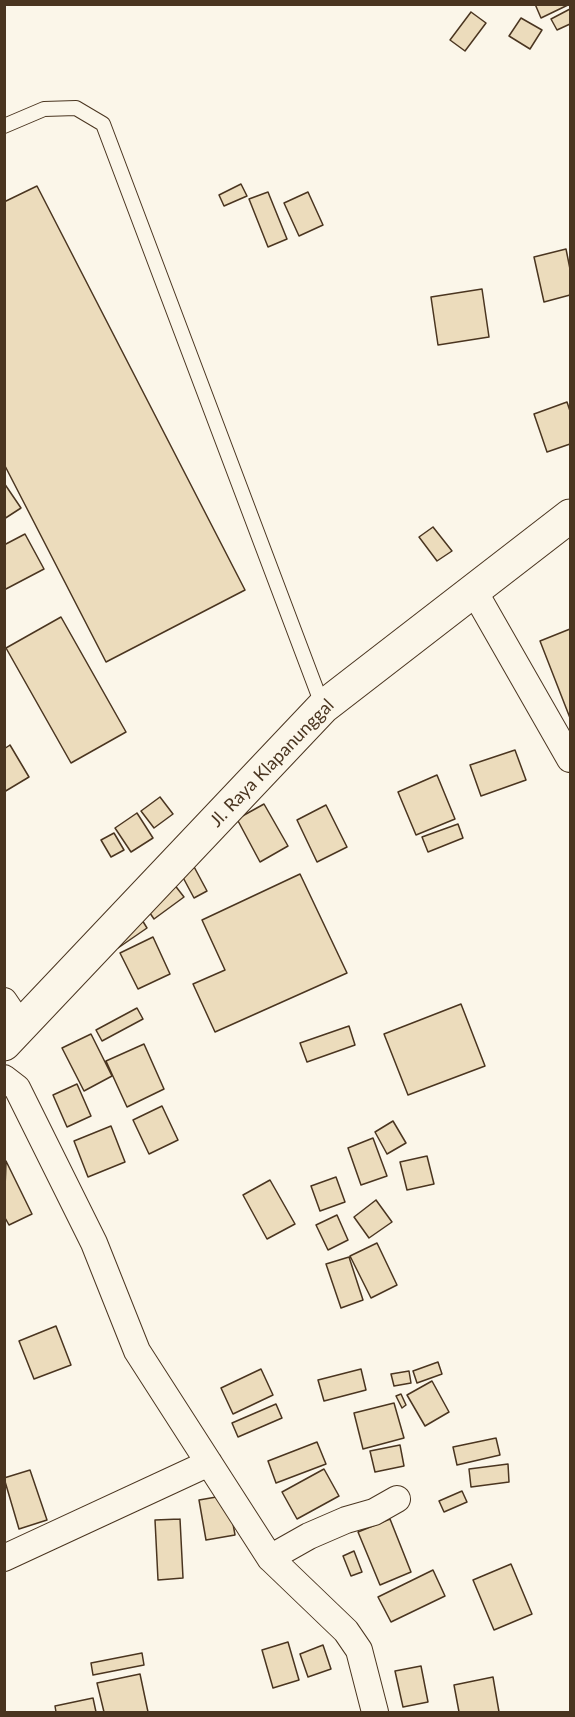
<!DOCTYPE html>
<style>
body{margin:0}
#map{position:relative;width:575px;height:1717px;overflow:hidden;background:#fbf6e9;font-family:Lato,sans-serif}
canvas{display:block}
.frame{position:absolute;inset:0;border:6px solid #4a3520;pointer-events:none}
</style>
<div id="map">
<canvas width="575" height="1717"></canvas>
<div class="frame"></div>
</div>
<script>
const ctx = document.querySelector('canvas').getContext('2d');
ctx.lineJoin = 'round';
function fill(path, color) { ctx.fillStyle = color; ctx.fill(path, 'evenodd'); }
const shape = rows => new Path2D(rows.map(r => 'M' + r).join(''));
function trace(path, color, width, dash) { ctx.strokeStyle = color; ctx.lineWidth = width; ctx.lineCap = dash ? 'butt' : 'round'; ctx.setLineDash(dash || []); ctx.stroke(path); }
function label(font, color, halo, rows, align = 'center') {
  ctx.font = font + ' Lato,sans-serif'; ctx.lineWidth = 4.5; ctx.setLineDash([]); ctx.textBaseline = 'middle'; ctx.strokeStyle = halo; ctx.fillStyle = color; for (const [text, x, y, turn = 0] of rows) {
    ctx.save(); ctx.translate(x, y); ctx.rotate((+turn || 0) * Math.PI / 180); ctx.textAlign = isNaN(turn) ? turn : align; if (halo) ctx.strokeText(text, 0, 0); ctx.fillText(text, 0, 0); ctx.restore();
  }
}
const building = shape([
 [535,4,570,4,541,18,535,4],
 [570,9,570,24,557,30,551,19,570,9],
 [471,12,486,23,465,51,450,40,471,12],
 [521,18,542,30,530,49,509,36,521,18],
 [241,184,247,196,224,206,219,195,241,184],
 [37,186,245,590,106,662,4,464,4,202,37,186],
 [268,192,287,239,268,247,249,199,268,192],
 [308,192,323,225,299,236,284,203,308,192],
 [566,249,570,269,570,295,544,302,534,257,566,249],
 [482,289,489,337,438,345,431,297,482,289],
 [567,402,570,411,570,444,547,452,534,414,567,402],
 [4,483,21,508,4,519,4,483],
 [433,527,452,551,437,561,419,537,433,527],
 [25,534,44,569,4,590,4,545,25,534],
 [61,617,126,732,71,763,6,648,61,617],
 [570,629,570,718,540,641,570,629],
 [10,745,29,777,4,792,4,749,10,745],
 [515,750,526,780,481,796,470,765,515,750],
 [437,775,455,819,416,835,398,792,437,775],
 [160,797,173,814,154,828,141,811,160,797],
 [264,804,288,846,260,862,237,819,264,804],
 [326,805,347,847,317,862,297,820,326,805],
 [137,813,153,838,131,852,115,828,137,813],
 [458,824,463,838,428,852,422,837,458,824],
 [114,833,124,850,111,857,101,840,114,833],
 [192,863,207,891,194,898,179,870,192,863],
 [300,874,347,973,215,1032,193,984,225,970,202,920,300,874],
 [170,879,184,897,154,919,141,900,170,879],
 [139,915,147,928,118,948,109,935,139,915],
 [153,937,170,974,138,989,120,953,153,937],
 [461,1004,485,1066,408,1095,384,1034,461,1004],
 [137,1008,143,1019,102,1041,96,1030,137,1008],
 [349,1026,355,1045,307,1062,300,1043,349,1026],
 [91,1034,112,1076,84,1091,62,1048,91,1034],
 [144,1044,164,1089,127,1107,106,1061,144,1044],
 [77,1084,91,1116,67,1127,53,1095,77,1084],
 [162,1106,178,1140,149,1154,133,1120,162,1106],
 [393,1121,406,1143,387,1154,375,1132,393,1121],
 [111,1126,125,1162,88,1177,74,1141,111,1126],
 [373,1138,387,1176,361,1185,348,1148,373,1138],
 [427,1156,434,1184,407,1190,400,1162,427,1156],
 [6,1161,32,1214,9,1225,4,1216,6,1161],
 [336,1177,345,1202,320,1211,311,1186,336,1177],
 [270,1180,295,1224,267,1239,243,1195,270,1180],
 [376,1200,392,1222,369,1238,354,1217,376,1200],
 [337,1215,348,1240,328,1250,316,1225,337,1215],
 [377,1243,397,1285,371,1298,350,1256,377,1243],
 [349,1257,363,1300,341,1308,326,1264,349,1257],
 [56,1326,71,1365,34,1379,19,1341,56,1326],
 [438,1362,442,1374,417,1383,413,1371,438,1362],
 [261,1369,273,1395,233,1414,221,1388,261,1369],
 [361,1369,366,1390,324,1401,318,1380,361,1369],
 [409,1371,411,1383,394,1386,391,1374,409,1371],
 [432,1381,449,1412,425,1426,407,1395,432,1381],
 [401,1394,406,1405,402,1408,396,1396,401,1394],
 [394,1403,404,1438,363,1449,354,1413,394,1403],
 [276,1404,282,1418,238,1437,232,1423,276,1404],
 [496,1438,500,1455,457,1465,453,1447,496,1438],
 [317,1442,326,1464,276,1483,268,1461,317,1442],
 [400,1445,404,1466,375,1472,370,1451,400,1445],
 [508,1464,509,1482,471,1487,469,1469,508,1464],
 [324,1469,339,1496,297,1519,282,1492,324,1469],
 [30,1470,47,1520,19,1529,4,1478,30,1470],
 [462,1491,467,1502,444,1512,439,1501,462,1491],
 [228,1495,235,1535,206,1540,199,1500,228,1495],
 [180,1519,183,1578,158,1580,155,1520,180,1519],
 [390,1519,411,1572,380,1585,358,1532,390,1519],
 [354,1551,362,1572,351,1576,343,1556,354,1551],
 [511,1564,532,1614,494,1630,473,1580,511,1564],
 [433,1570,445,1596,391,1622,378,1597,433,1570],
 [288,1642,299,1680,273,1688,262,1650,288,1642],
 [323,1645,331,1669,308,1677,300,1654,323,1645],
 [142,1653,144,1665,93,1675,91,1663,142,1653],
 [421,1666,428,1702,403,1707,395,1671,421,1666],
 [140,1674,148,1712,104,1712,97,1683,140,1674],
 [493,1677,499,1712,459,1712,454,1685,493,1677],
 [93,1698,96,1712,56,1712,55,1706,93,1698]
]);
fill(building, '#ecdcbc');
trace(building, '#4a3520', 1.5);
const lane = shape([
 [4,126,44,109,76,108,103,124,323,707]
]);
const street = shape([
 [474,591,570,759],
 [4,1001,21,1026],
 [4,1078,17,1088,94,1243,137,1351,270,1558,346,1631,359,1650,375,1712],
 [4,1558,209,1463],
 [270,1558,309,1536,346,1520,374,1512,397,1499]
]);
const secondary = shape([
 [4,1044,323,707,570,516]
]);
trace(lane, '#4a3520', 16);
trace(street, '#4a3520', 28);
trace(secondary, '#4a3520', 35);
trace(lane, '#fbf6e9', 14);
trace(street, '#fbf6e9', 26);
trace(secondary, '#fbf6e9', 33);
label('18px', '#4a3520', '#fbf6e9', [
 ["Jl. Raya Klapanunggal",272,763,-46]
]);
</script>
